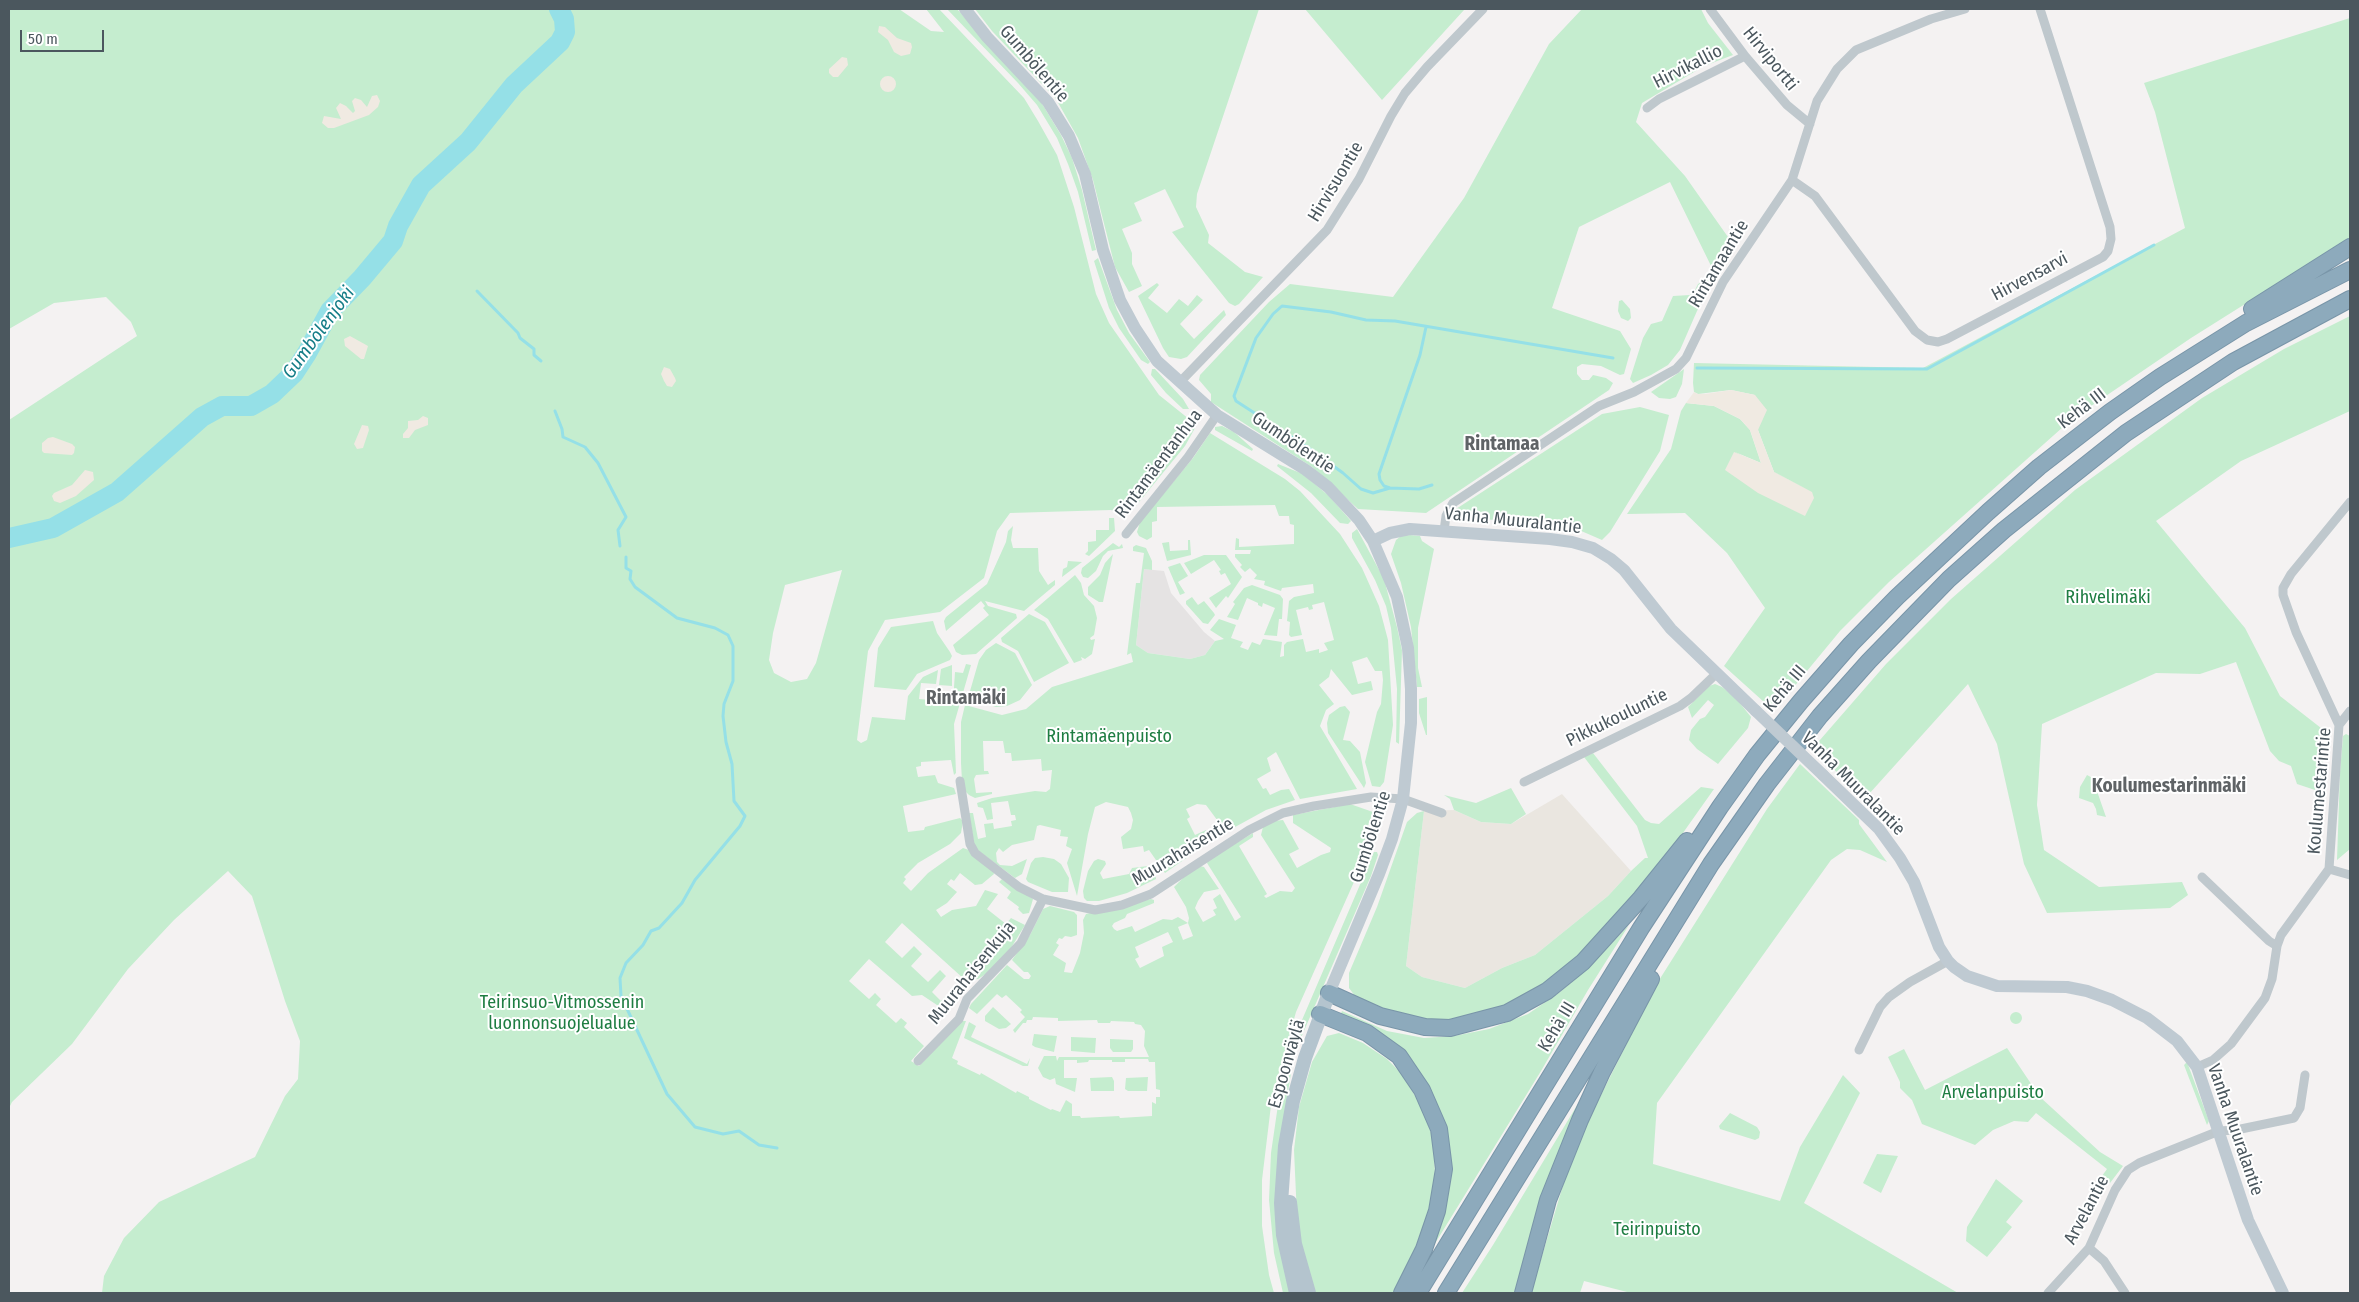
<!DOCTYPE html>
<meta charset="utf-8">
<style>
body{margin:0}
#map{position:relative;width:2359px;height:1302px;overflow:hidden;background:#f4f2f2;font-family:"Fira Sans Condensed",sans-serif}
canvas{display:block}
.frame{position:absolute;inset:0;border:10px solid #4b575e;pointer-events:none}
.scale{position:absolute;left:20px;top:30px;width:84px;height:22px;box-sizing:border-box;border:2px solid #4b575e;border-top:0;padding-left:6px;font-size:15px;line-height:18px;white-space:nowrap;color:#4b575e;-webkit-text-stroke:4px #fff;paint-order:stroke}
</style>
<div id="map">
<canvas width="2359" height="1302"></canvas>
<div class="frame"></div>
<div class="scale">50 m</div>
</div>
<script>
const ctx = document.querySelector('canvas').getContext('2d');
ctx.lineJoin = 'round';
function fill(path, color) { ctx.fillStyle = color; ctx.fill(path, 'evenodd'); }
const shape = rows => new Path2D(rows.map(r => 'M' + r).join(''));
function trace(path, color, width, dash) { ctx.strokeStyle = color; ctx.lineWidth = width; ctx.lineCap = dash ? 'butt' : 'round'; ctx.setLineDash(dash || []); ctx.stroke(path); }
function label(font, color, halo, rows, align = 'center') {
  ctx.font = font + ' "Fira Sans Condensed",sans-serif'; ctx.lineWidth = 4; ctx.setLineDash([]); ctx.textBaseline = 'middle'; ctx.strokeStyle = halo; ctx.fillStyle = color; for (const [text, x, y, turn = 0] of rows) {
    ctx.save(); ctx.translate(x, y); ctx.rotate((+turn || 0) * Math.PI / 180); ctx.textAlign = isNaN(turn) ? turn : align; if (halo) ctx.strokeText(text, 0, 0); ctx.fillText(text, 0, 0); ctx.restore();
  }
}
fill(shape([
 [1562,794,1631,871,1608,896,1535,955,1502,968,1465,988,1422,977,1406,966,1424,811,1454,810,1481,822,1511,824]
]), '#eae6e0');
fill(shape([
 [1144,569,1164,571,1171,593,1204,632,1215,641,1205,655,1190,659,1148,653,1136,645]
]), '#e5e3e3');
fill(shape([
 [9,9,899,9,931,31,944,32,926,9,939,9,1024,98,1038,121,1057,155,1074,207,1096,294,1109,323,1159,395,1194,423,1195,428,1185,446,1130,513,1123,514,1111,510,1010,513,997,531,984,578,940,612,885,620,868,651,857,740,861,743,867,740,872,717,905,720,908,696,923,677,938,670,936,684,921,683,919,699,953,702,955,672,963,673,966,664,971,665,954,724,956,773,954,775,951,760,921,762,921,766,916,767,918,777,935,775,938,783,954,788,956,794,903,806,908,832,924,830,925,827,960,818,963,821,961,833,950,844,918,863,904,877,906,879,903,883,911,891,928,873,963,848,969,850,993,870,994,874,982,884,975,885,960,873,954,881,951,879,947,884,957,892,947,903,936,910,941,917,952,910,976,906,985,890,998,894,987,909,1006,924,1011,918,1025,925,1011,948,992,970,978,979,964,979,902,923,885,942,902,958,914,946,922,954,911,966,928,982,940,970,946,976,932,992,941,1001,947,995,956,1000,950,1006,940,1007,922,995,912,996,869,959,849,981,869,999,875,993,881,999,876,1005,896,1023,901,1018,907,1023,904,1027,924,1046,911,1061,919,1066,961,1021,966,1021,952,1058,958,1061,957,1064,980,1075,981,1073,1016,1093,1017,1091,1029,1097,1029,1099,1051,1110,1052,1109,1060,1112,1066,1100,1072,1104,1072,1116,1080,1116,1081,1118,1119,1116,1120,1118,1152,1116,1152,1102,1156,1104,1156,1097,1160,1097,1160,1090,1156,1089,1155,1062,1149,1062,1148,1059,1125,1059,1125,1062,1112,1062,1112,1060,1089,1060,1088,1062,1077,1063,1077,1060,1064,1060,1064,1078,1077,1078,1075,1092,1056,1084,1055,1078,1050,1080,1043,1077,1038,1068,1044,1056,1056,1056,1057,1061,1059,1057,1149,1057,1144,1046,1145,1031,1141,1025,1135,1024,1134,1022,1111,1021,1110,1023,1098,1023,1097,1020,1058,1021,1058,1018,1033,1017,1032,1020,1027,1020,1026,1023,1023,1023,1015,1033,1013,1030,1025,1017,1020,1012,1022,1010,1006,995,1002,998,997,994,977,1014,969,1008,971,1004,1007,965,1024,979,1029,979,1031,976,1028,972,1024,972,1012,960,1030,935,1043,909,1050,906,1074,912,1077,915,1077,935,1071,937,1065,936,1062,939,1059,938,1056,943,1059,945,1053,955,1066,963,1064,972,1072,973,1080,953,1084,933,1083,920,1086,914,1151,899,1154,900,1154,903,1127,914,1125,918,1114,923,1112,926,1114,929,1117,931,1132,926,1135,932,1163,919,1172,920,1178,917,1188,923,1189,918,1186,907,1174,887,1186,875,1200,866,1204,867,1219,889,1204,892,1198,901,1195,908,1203,922,1216,915,1213,910,1217,908,1213,899,1220,894,1235,921,1241,917,1207,863,1208,860,1253,833,1253,837,1239,846,1267,894,1264,896,1266,898,1280,891,1292,892,1295,888,1261,835,1263,827,1274,821,1283,820,1299,849,1289,854,1297,868,1321,855,1330,852,1331,848,1293,823,1293,815,1350,804,1373,812,1365,834,1366,855,1296,1012,1272,1097,1262,1180,1262,1226,1269,1275,1274,1293,102,1293,104,1276,124,1238,159,1202,255,1157,285,1096,298,1079,300,1041,285,1001,252,896,228,871,174,920,128,969,72,1044,12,1102,9,1108,9,420,137,336,131,322,106,297,54,303,9,329],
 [842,570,816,663,807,679,791,682,774,673,769,660,773,633,785,585],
 [1188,923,1193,936,1183,940,1178,927],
 [1168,932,1173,942,1162,947,1164,956,1140,968,1135,959,1139,957,1135,947],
 [947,9,957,9,1041,102,1061,135,1072,158,1082,190,1096,250,1092,251,1078,192,1068,164,1057,138,1037,105,1018,83],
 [975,9,1259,9,1197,194,1196,207,1209,235,1208,243,1245,272,1263,277,1239,304,1235,306,1229,303,1172,232,1184,227,1165,189,1134,203,1142,221,1122,229,1132,253,1132,264,1142,286,1129,292,1115,267,1093,180,1078,138,1056,99,992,31],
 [1305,9,1464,9,1464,10,1382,100],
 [1582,9,1701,9,1708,23,1733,55,1704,66,1642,103,1636,122,1685,176,1735,247,1697,311,1680,350,1668,365,1651,375,1633,383,1630,379,1643,338,1651,324,1662,321,1673,296,1690,295,1694,292,1698,284,1710,278,1714,272,1670,182,1579,227,1552,308,1620,331,1631,349,1624,374,1620,375,1601,366,1582,364,1577,367,1577,374,1582,380,1589,380,1593,375,1606,378,1613,383,1609,390,1426,513,1358,509,1312,467,1211,402,1211,394,1199,380,1200,375,1269,302,1290,284,1393,297,1464,198,1549,44],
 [2350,18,2350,238,2191,338,2072,419,1889,582,1840,631,1774,711,1724,666,1765,608,1727,553,1685,513,1627,514,1671,449,1681,411,1686,403,1714,406,1740,419,1750,430,1761,463,1735,452,1812,492,1774,472,1758,430,1755,395,1731,390,1698,394,1694,392,1693,383,1694,363,1923,368,2185,228,2155,112,2144,83],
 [1098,258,1117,310,1129,333,1150,362,1148,364,1141,360,1119,328,1109,308,1094,261],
 [1157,283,1159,285,1148,298,1167,313,1179,299,1188,306,1197,295,1203,300,1180,324,1194,339,1224,310,1226,315,1187,357,1181,359,1169,357,1163,348,1138,296],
 [1622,300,1630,309,1631,318,1628,321,1621,318,1618,311,1619,301],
 [2350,316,2350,411,2241,461,2156,521,2245,628,2280,696,2321,728,2324,793,2297,784,2291,766,2279,761,2270,751,2236,662,2200,674,2156,673,2042,724,2037,805,2044,850,2099,887,2182,882,2188,895,2170,908,2047,913,2024,864,1997,744,1968,684,1869,794,1867,803,1813,748,1886,664,1951,599,2075,490,2202,398,2284,349],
 [1152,369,1155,369,1183,399,1189,409,1183,409,1166,393,1151,375],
 [1684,369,1682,384,1676,397,1670,399,1659,398,1651,392],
 [1640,407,1669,415,1660,451,1610,532,1602,540,1572,527,1483,519,1454,513,1456,509,1602,414],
 [1222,426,1234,432,1253,449,1252,451,1215,430,1215,427],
 [1210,433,1285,479,1300,491,1340,534,1362,568,1379,606,1388,640,1393,725,1384,782,1380,787,1372,786,1365,762,1377,712,1381,704,1383,680,1382,671,1375,671,1367,657,1352,662,1358,684,1371,681,1373,690,1352,695,1331,669,1329,677,1319,685,1334,704,1326,710,1320,726,1357,789,1300,799,1276,752,1267,758,1271,771,1257,779,1263,789,1266,788,1270,795,1281,790,1289,789,1295,800,1266,810,1226,832,1206,805,1197,804,1186,809,1190,817,1187,819,1195,835,1206,830,1208,833,1214,830,1219,835,1165,873,1149,850,1144,852,1143,846,1123,849,1121,837,1131,829,1133,820,1131,813,1128,807,1106,802,1095,807,1088,834,1077,896,1067,863,1072,849,1066,846,1068,837,1060,836,1061,830,1040,825,1037,826,1034,840,1012,845,1003,852,999,848,996,853,997,862,1000,865,1012,866,1027,859,1022,874,1015,878,976,849,974,844,969,813,973,813,978,839,986,837,984,824,993,823,994,829,1012,826,1011,821,1016,820,1015,815,1011,815,1008,801,991,803,993,819,987,820,983,808,978,807,977,803,992,798,1035,791,1046,792,1050,789,1052,770,1042,771,1041,759,1012,761,1011,753,1005,753,1003,741,983,741,984,771,988,771,989,774,976,775,974,779,976,793,992,792,992,794,975,798,969,795,965,791,962,781,961,763,961,722,965,705,1002,715,1026,709,1052,687,1133,662,1131,653,1127,655,1136,583,1140,583,1144,553,1133,551,1133,547,1136,545,1146,548,1152,561,1152,570,1144,569,1136,645,1148,653,1190,659,1205,655,1215,641,1224,639,1210,630,1219,619,1236,625,1231,638,1243,642,1240,647,1248,650,1252,642,1260,645,1263,639,1282,642,1280,657,1284,656,1284,645,1287,642,1303,639,1306,652,1319,649,1319,653,1328,650,1324,643,1334,640,1324,602,1312,605,1313,609,1309,610,1308,607,1296,610,1302,635,1291,637,1289,635,1290,622,1287,621,1289,601,1294,597,1314,593,1313,584,1282,588,1281,591,1264,585,1265,581,1254,579,1257,575,1250,568,1245,572,1240,567,1242,565,1235,557,1235,554,1250,554,1251,550,1235,550,1236,538,1239,539,1239,547,1294,544,1294,525,1290,524,1289,516,1279,516,1275,505,1157,507,1157,521,1152,522,1152,537,1147,540,1139,536,1137,532,1140,522,1193,458],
 [1278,464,1303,474,1329,496,1351,521,1348,524,1340,523,1311,493,1277,466],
 [1109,518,1114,518,1115,531,1089,556,1085,554,1088,551,1088,542,1096,541,1096,530,1109,530],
 [1013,526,1011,540,1013,548,1038,548,1039,571,1048,585,1055,580,1055,585,1024,611,985,601,988,606,1016,614,1017,618,976,654,962,655,956,652,953,645,989,615,983,608,985,606,981,601,946,631,944,621,946,617,987,584,1006,542,1008,531],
 [1357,529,1384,579,1397,627,1402,650,1399,744,1396,742,1397,689,1391,628,1386,606,1375,580,1352,538,1352,533],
 [1410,535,1420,536,1422,541,1434,549,1418,628,1418,668,1422,687,1417,687,1411,627,1401,583,1391,554,1396,540,1401,536],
 [1188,540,1190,540,1191,555,1167,561,1162,543,1169,542,1170,551,1188,550],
 [1113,543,1119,547,1122,544,1123,548,1108,551,1103,556,1096,571,1088,578,1083,577,1081,573,1082,568],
 [1113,554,1103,602,1099,602,1088,595,1088,587,1100,575,1105,563],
 [1204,555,1226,555,1242,577,1228,598,1226,596,1216,608,1209,598,1231,584,1225,573,1221,575,1219,571,1221,570,1214,560,1191,574,1184,563],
 [1068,561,1082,562,1062,577,1063,569,1067,567],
 [1180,563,1188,576,1178,582,1185,593,1180,595,1168,567],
 [1075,575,1081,583,1084,595,1094,606,1097,618,1094,635,1090,638,1091,640,1095,639,1092,654,1085,659,1081,657,1082,660,1074,663,1048,619,1034,610],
 [1252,585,1280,595,1283,599,1282,619,1279,619,1277,636,1264,635,1275,608,1263,603,1262,607,1258,605,1258,603,1247,598,1238,620,1227,617,1235,604,1233,602,1244,588],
 [1192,597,1198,605,1204,601,1214,613,1215,615,1208,624,1203,623,1186,604,1186,601],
 [1029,614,1045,622,1069,663,1034,682,1018,651,1002,642,1001,638],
 [933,621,937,633,950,652,952,656,950,660,917,674,906,690,874,687,878,648,891,627],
 [996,643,1015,653,1032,685,1020,700,1007,706,996,707,968,698,979,660,986,650],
 [952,665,952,686,939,685,941,669],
 [1715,684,1722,687,1735,697,1751,717,1748,728,1718,764,1697,749,1689,740,1691,730,1700,719,1705,717,1714,705,1708,700,1692,718,1688,707,1709,686],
 [1427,697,1427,735,1426,735,1419,713,1419,699],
 [1345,706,1350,712,1343,740,1350,741,1360,752,1366,783,1364,788,1328,733,1327,723,1329,715,1340,707],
 [2346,734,2350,736,2350,849,2337,860,2340,772,2343,736],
 [1593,753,1645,820,1651,823,1659,824,1701,787,1714,789,1661,864,1579,956,1521,1001,1442,1023,1396,1016,1355,996,1349,988,1349,973,1377,907,1407,822,1417,813,1424,811,1406,966,1422,977,1465,988,1502,968,1535,955,1608,896,1631,871,1645,858,1648,858,1637,826,1584,757],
 [1800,764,1859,820,1859,824,1887,862,1860,850,1847,849,1831,860,1657,1103,1653,1164,1780,1201,1800,1147,1843,1075,1860,1093,1804,1203,1958,1293,1631,1293,1584,1281,1580,1293,1531,1293,1569,1165,1583,1131,1656,985,1767,809],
 [2087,775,2100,782,2098,794,2106,817,2097,815,2096,809,2093,803,2079,798,2080,787],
 [1511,788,1526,814,1511,824,1481,822,1454,810,1450,799,1444,795,1476,803],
 [1374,852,1377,852,1378,855,1371,876,1294,1054,1278,1155,1290,1293,1283,1293,1274,1253,1269,1200,1271,1153,1279,1098,1291,1050,1302,1020],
 [1043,857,1054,859,1061,864,1069,878,1068,892,1052,892,1028,882,1026,879,1031,863,1035,858],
 [1098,859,1105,861,1106,864,1100,873,1103,879,1129,874,1132,868,1148,866,1154,868,1156,879,1127,893,1099,901,1087,901,1084,898,1083,891,1088,871,1094,861],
 [1002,879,1033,899,1029,913,1023,914,1018,909,1019,907,1007,898,1011,892,999,882],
 [1629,925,1588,990,1541,1071,1431,1250,1450,1179,1417,1072,1340,1015,1342,1011,1387,1031,1424,1038,1454,1036,1489,1029,1528,1014,1560,992,1586,970],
 [993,1007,1011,1024,1006,1028,999,1029,985,1021,985,1016],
 '2010 1018a6 6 0 1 1 12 0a6 6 0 1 1-12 0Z',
 [969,1022,976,1026,971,1037,1027,1064,1030,1058,1028,1066,1023,1066,964,1038],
 [1339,1033,1363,1043,1387,1059,1401,1073,1420,1104,1433,1138,1435,1174,1430,1206,1412,1257,1394,1293,1315,1293,1303,1255,1297,1217,1294,1150,1299,1107,1312,1062,1327,1036],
 [1034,1034,1057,1036,1054,1052,1035,1047,1032,1045],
 [1071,1037,1096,1038,1095,1053,1071,1051],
 [1110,1039,1133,1040,1133,1049,1131,1052,1113,1052,1110,1048],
 [2007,1048,2040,1097,2100,1152,2123,1166,2110,1183,2102,1176,2107,1169,2036,1113,2028,1122,2014,1121,1993,1130,1975,1145,1922,1124,1912,1100,1900,1088,1900,1082,1888,1057,1904,1049,1925,1090],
 [2187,1062,2209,1121,2207,1125,2184,1065],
 [1112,1077,1114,1081,1114,1091,1091,1091,1090,1078],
 [1148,1077,1147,1091,1128,1091,1125,1089,1126,1078],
 [1588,1087,1515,1293,1462,1293,1493,1245],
 [1730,1113,1757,1127,1760,1132,1759,1138,1755,1140,1720,1129,1719,1126],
 [1877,1154,1898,1156,1881,1193,1863,1183],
 [1996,1179,2023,1201,2006,1222,2012,1227,1987,1257,1966,1241,1967,1227]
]), '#c5edcf');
fill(shape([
 [879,26,885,27,897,38,911,43,912,47,910,54,901,56,894,52,888,40,878,32],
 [842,57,847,58,848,65,838,77,833,77,829,73,829,69],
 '880 84a8 8 0 1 1 16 0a8 8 0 1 1-16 0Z',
 [377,95,380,101,378,107,369,115,334,128,328,128,322,123,324,116,341,119,336,108,340,103,346,106,353,113,355,111,352,101,355,98,361,100,367,107,372,96],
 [350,336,368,346,364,359,361,359,345,346,344,339],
 [664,367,670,369,675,378,676,381,672,387,667,386,664,381,661,374],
 [1731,390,1755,395,1767,410,1758,430,1774,472,1812,492,1814,498,1805,516,1758,493,1725,470,1734,452,1761,463,1750,430,1740,419,1714,406,1686,403,1694,392,1698,394,1705,394],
 [423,416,428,418,428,425,415,430,409,438,403,438,403,434,408,428,408,421,418,420],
 [362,425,368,426,369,430,363,448,357,449,354,444],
 [53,437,72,444,75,447,74,453,72,455,44,453,42,451,42,443,48,438],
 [85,470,93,472,94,480,76,496,60,503,54,501,52,496,54,493,72,485]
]), '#f0eae2');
trace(shape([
 [477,291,518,333,520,338,534,349,534,355,541,361],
 [1426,327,1420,355,1379,474,1380,480,1384,486,1390,488,1419,489,1432,485],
 [1697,368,1927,369,2154,245],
 [555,411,562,429,563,437,585,447,598,463,626,517,618,530,620,546],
 [1390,488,1373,493,1361,489,1343,473,1310,449,1236,401,1234,396,1256,338,1273,314,1282,306,1331,312,1366,320,1395,321,1613,358],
 [626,557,626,568,631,571,630,579,635,587,677,618,715,628,728,635,733,646,733,681,724,704,723,716,726,742,732,764,734,801,745,816,740,826,695,880,682,903,659,928,651,931,643,945,626,963,620,978,621,996,667,1094,695,1127,723,1134,739,1131,759,1145,777,1148]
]), '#95e0e7', 3);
trace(shape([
 [9,538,53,528,117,492,202,417,222,406,251,406,272,394,294,373,307,353,330,311,362,278,393,241,398,226,421,185,468,142,514,85,560,42,565,32,564,19,559,9]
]), '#95e0e7', 20);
const highway = shape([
 [2252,309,2350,247],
 [1329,993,1380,1016,1425,1027,1450,1028,1507,1013,1547,991,1583,962,1641,898,1687,841],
 [1320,1014,1367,1033,1399,1056,1422,1090,1439,1129,1444,1169,1437,1211,1424,1249,1402,1293],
 [1418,1293,1641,928,1720,807,1757,755,1801,701,1851,644,1897,597,1988,512,2039,467,2110,412,2160,377,2246,323,2350,270],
 [1446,1293,1711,864,1767,784,1820,716,1869,661,1949,579,2004,530,2126,433,2233,362,2350,299],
 [1523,1293,1548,1200,1580,1120,1602,1072,1651,979]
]);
trace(highway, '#7995a8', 18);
trace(shape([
 [1710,9,1745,56,1787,105,1810,124],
 [1647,108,1659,99,1745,56],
 [1792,180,1815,196,1915,331,1927,340,1938,342,1947,339,2103,257,2108,251,2111,239,2110,227,2040,9],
 [1181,381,1327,230,1359,179,1391,116,1405,93,1427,67,1483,9],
 [1444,531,1446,516,1453,503,1599,406,1634,392,1676,369,1686,358,1723,282,1792,180,1817,101,1837,69,1856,50,1931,19,1965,9],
 [1126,534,1188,457,1217,415],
 [2339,725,2296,632,2283,595,2283,588,2291,574,2350,502],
 [960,781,970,844,975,853,1019,887,1043,899,1095,910,1122,905,1151,894,1249,830,1283,813,1314,806,1371,797,1403,799,1442,813],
 [1524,782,1680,706,1691,698,1716,674],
 [2329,869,2350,875],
 [2202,877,2269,941,2277,946],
 [1859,1050,1880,1007,1889,997,1910,982,1948,961],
 [918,1061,959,1019,967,999,1021,943,1043,899],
 [2197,1067,2213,1060,2231,1044,2265,998,2272,979,2277,946,2281,935,2329,869,2339,725,2350,711],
 [2089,1248,2104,1261,2125,1293],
 [2048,1293,2089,1248,2115,1190,2128,1170,2139,1163,2219,1131,2236,1130,2294,1118,2300,1108,2305,1075]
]), '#bfc8cd', 9);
trace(shape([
 [965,9,987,37,1048,102,1069,136,1085,174,1103,250,1120,300,1135,328,1157,361,1217,415,1306,470,1328,487,1359,520,1373,541,1397,597,1408,648,1411,689,1411,723,1403,799,1392,839,1379,874,1329,993],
 [1373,541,1390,533,1410,529,1550,539,1572,542,1593,548,1611,559,1624,570,1671,629,1756,711],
 [1823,775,1879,829,1900,858,1914,882,1939,947,1948,961,1954,967,1967,976,1997,986,2067,987,2087,991,2112,1000,2147,1018,2177,1041,2197,1067,2248,1220,2283,1293]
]), '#bfcad2', 12);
trace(shape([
 [1290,1202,1295,1244,1309,1293],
 [1296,1293,1283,1235,1281,1203,1285,1146,1293,1101,1305,1058,1329,993]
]), '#b4c4ce', 14);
trace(highway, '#8daabc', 16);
trace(shape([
 [1756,711,1823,775]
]), '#bfcad2', 12);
label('18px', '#4b575e', '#fff', [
 ["Hirviportti",1770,59,51],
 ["Gumbölentie",1034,64,49],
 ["Hirvikallio",1688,67,-27],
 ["Hirvisuontie",1336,182,-59],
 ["Rintamaantie",1719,264,-59],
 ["Hirvensarvi",2030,277,-28],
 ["Kehä III",2082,409,-37],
 ["Gumbölentie",1293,443,34],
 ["Rintamäentanhua",1159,464,-53],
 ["Vanha Muuralantie",1513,521,6],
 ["Kehä III",1785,689,-50],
 ["Pikkukouluntie",1617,718,-26],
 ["Vanha Muuralantie",1853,784,45],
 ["Koulumestarintie",2320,791,-85],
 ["Gumbölentie",1371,837,-72],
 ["Muurahaisentie",1183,852,-31],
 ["Muurahaisenkuja",972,973,-51],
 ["Kehä III",1557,1027,-59],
 ["Espoonväylä",1287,1064,-74],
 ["Vanha Muuralantie",2235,1130,71],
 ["Arvelantie",2087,1210,-62]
]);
label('18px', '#1e7d42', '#fff', [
 ["Rihvelimäki",2108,598],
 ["Rintamäenpuisto",1109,737],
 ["Teirinsuo-Vitmossenin",562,1003],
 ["luonnonsuojelualue",562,1024],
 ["Arvelanpuisto",1993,1093],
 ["Teirinpuisto",1657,1230]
]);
label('italic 19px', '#157d87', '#fff', [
 ["Gumbölenjoki",319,333,-54]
]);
label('bold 19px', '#5f6366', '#fff', [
 ["Rintamaa",1502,445],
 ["Rintamäki",966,699],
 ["Koulumestarinmäki",2169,787]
]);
</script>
